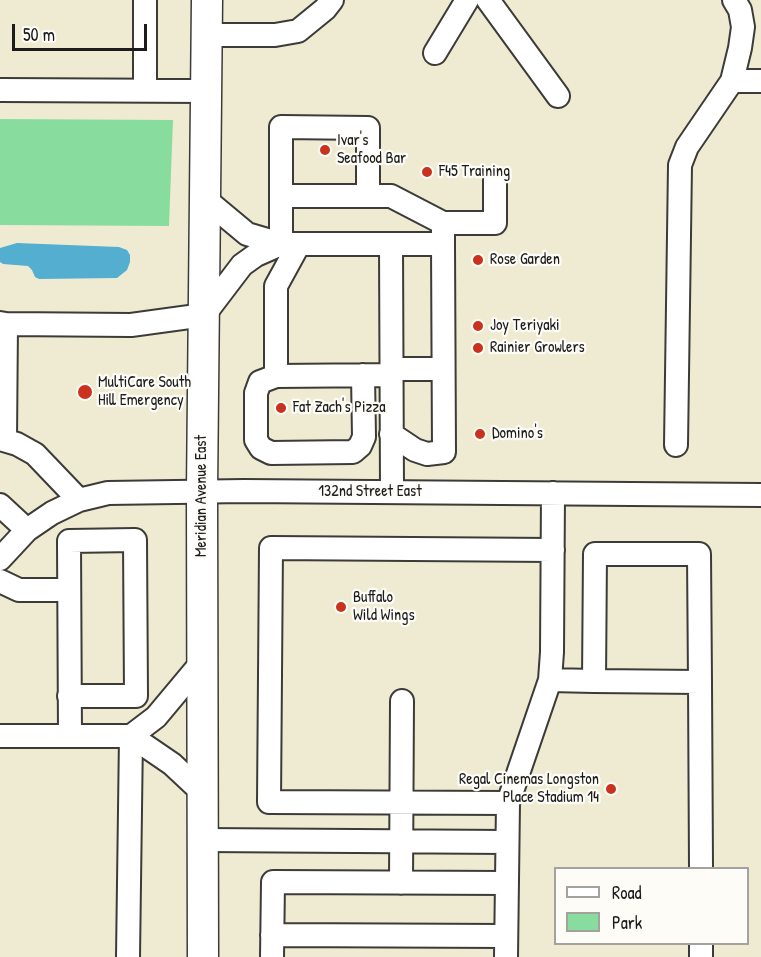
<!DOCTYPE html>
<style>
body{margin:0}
#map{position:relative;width:761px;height:957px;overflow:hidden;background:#efebd2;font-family:"Patrick Hand",sans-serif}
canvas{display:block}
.legend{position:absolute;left:554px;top:867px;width:195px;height:78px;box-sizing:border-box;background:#fdfcf7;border:2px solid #a3a29f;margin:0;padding:8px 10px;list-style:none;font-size:18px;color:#1c1c1c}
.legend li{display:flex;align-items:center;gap:12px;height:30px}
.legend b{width:30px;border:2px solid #a3a29f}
.scale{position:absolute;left:12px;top:24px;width:135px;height:27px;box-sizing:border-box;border:3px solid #1c1c1c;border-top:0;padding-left:8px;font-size:18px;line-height:21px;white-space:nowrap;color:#1c1c1c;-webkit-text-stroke:4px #fdfcf7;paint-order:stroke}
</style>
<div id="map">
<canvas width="761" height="957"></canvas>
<ul class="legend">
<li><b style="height:8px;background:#fff"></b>Road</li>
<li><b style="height:16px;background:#88dd9e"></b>Park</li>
</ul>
<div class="scale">50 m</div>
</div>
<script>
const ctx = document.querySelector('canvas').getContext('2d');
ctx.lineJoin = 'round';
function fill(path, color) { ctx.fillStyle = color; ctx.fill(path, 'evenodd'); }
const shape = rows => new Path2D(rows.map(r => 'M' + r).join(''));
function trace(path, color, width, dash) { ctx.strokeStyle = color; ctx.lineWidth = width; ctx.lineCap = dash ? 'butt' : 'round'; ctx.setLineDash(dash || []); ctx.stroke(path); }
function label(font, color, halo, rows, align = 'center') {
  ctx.font = font + ' "Patrick Hand",sans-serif'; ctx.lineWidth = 4.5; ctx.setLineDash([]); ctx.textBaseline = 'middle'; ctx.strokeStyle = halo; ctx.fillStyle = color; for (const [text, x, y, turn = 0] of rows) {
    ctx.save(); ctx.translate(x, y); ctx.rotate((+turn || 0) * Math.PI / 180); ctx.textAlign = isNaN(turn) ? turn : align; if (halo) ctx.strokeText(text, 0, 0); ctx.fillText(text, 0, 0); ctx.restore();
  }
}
fill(shape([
 [0,119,173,120,169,226,0,225]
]), '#88dd9e');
fill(shape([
 [17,243,119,247,127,250,130,255,130,262,127,270,117,278,39,279,35,277,32,270,28,266,3,264,0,262,0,248]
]), '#53aed0');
const minor = shape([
 [488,0,558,96],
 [207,35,275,35,298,31,325,9,332,0],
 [435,53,467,0],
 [732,81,761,81],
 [0,90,206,91],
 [145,90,145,0],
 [281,196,391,196,443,223,443,244],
 [368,196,368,128,281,127,281,244,443,244,444,452,427,454,415,450,391,434],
 [443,223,495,223,495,180],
 [299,244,276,286,276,376,391,375],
 [391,244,392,492],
 [0,323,6,324,5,440],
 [6,324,131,325,204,315,242,265,256,255,281,244,247,234,205,199],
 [391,369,443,369],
 [276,376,260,382,256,393,256,440,261,448,271,453,353,452,360,446,364,437,363,375],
 [0,439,17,444,35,454,79,500],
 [676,445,680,165,687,147,732,81,740,48,743,27,740,10,734,0],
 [0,505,27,530],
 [0,559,27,530,52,513,79,500,108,493,244,491,761,495],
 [0,581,19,590,69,590],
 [202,662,156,717,131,736,172,764,203,793],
 [550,680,594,681,700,682,699,554,595,554,594,681],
 [700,682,701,868],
 [69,696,136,696,135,540,69,541,70,736],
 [0,736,131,736,128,957],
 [508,803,269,802,271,548,553,550],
 [203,840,507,842],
 [401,883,402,701],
 [272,935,506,936],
 [701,944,701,957],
 [272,957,273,882,507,883],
 [506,957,508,803,550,680,552,652,553,493]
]);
const major = shape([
 [203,957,202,491,207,0]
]);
trace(minor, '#3c3b37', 26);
trace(major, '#3c3b37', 33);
trace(minor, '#fff', 22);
trace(major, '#fff', 30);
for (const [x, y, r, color] of [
 [325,150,6,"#c8321e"],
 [427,172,6,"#c8321e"],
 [478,260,6,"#c8321e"],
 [478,326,6,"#c8321e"],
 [478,348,6,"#c8321e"],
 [85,392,8,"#c8321e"],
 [281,408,6,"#c8321e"],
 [480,434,6,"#c8321e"],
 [341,607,6,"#c8321e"],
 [611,789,6,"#c8321e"]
]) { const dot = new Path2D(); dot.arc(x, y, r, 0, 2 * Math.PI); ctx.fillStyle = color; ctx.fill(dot); trace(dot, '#fdfcf7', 2); }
label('16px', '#1c1c1c', '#fdfcf7', [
 ["Ivar's",337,141],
 ["Seafood Bar",337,159],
 ["F45 Training",439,172],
 ["Rose Garden",490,260],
 ["Joy Teriyaki",490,326],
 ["Rainier Growlers",490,348],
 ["MultiCare South",98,383],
 ["Hill Emergency",98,401],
 ["Fat Zach's Pizza",293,408],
 ["Domino's",492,434],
 ["Buffalo",353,598],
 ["Wild Wings",353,616],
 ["Regal Cinemas Longston",599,780,"right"],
 ["Place Stadium 14",599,798,"right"]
], 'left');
label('16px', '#1c1c1c', '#fdfcf7', [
 ["132nd Street East",370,492],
 ["Meridian Avenue East",202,496,-90]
]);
</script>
